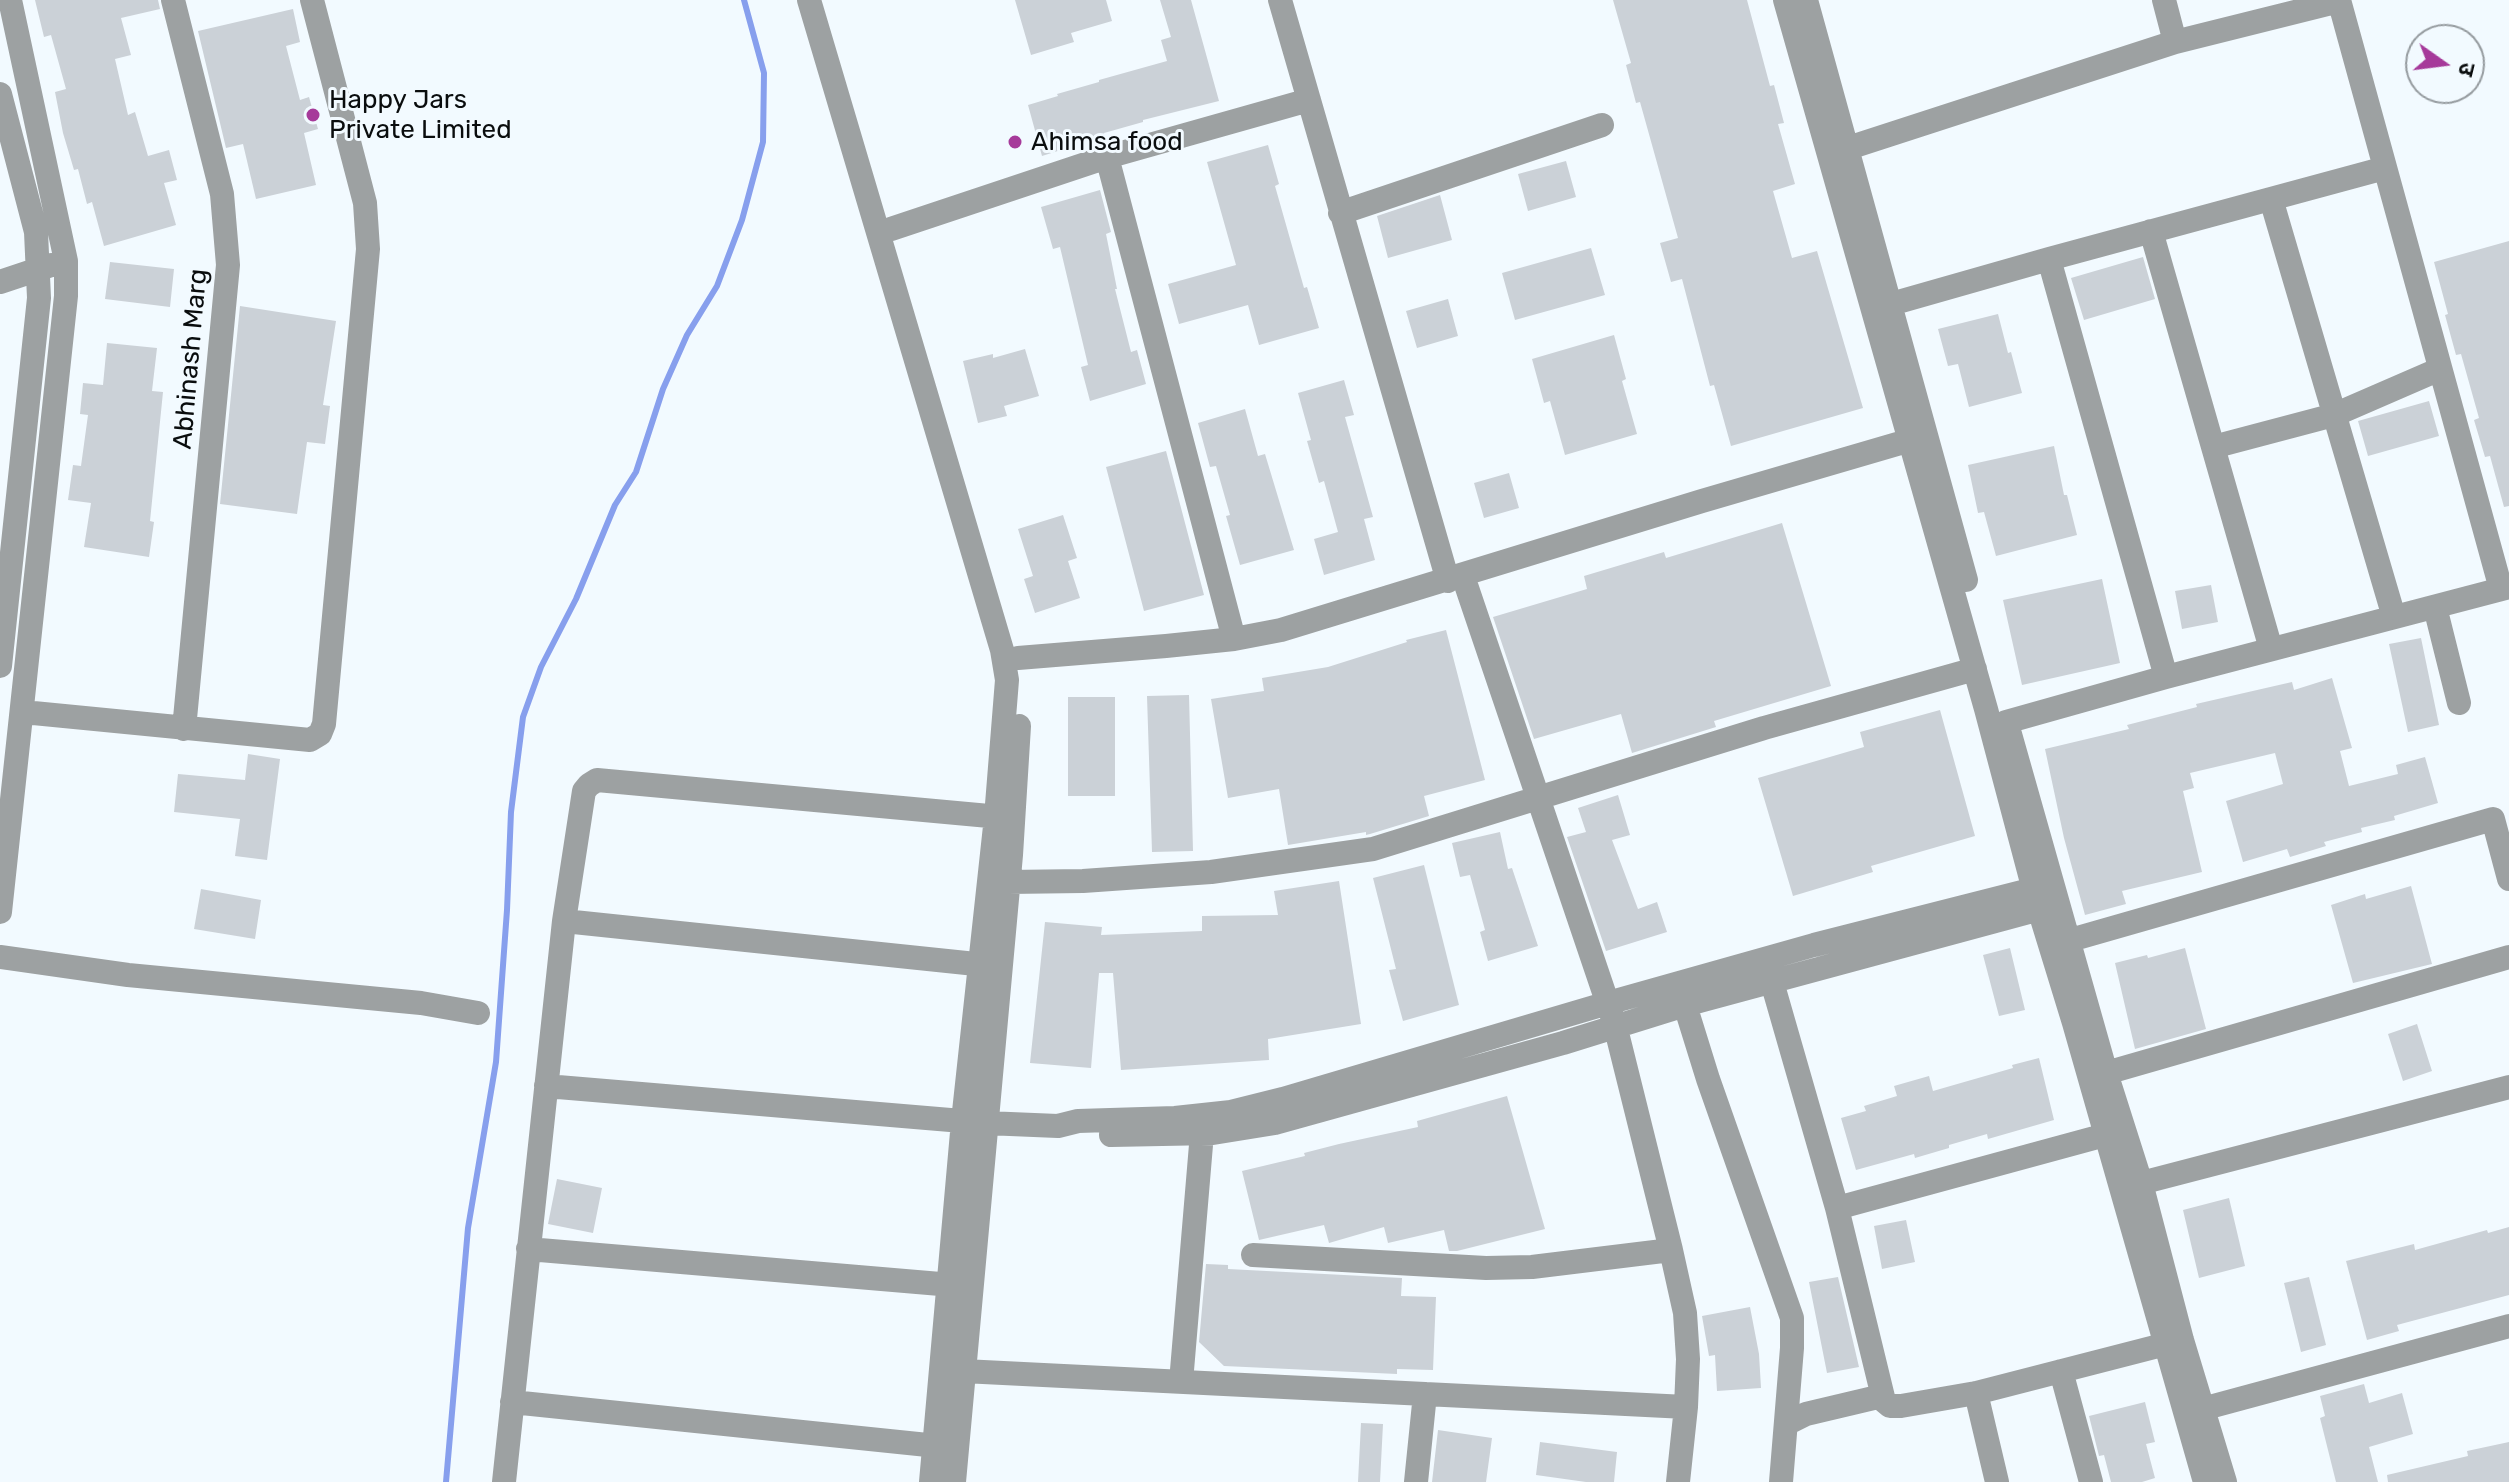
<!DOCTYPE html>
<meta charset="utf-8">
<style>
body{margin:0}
#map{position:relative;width:2509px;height:1482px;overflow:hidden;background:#f2faff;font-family:Rubik,"Noto Sans Devanagari",sans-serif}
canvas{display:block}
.north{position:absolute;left:2405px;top:24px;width:80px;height:80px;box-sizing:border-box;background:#f2faff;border:2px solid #959b9f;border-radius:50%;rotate:104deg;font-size:22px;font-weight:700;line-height:32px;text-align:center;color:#0a0d0e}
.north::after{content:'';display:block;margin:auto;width:28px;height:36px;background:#a63a9a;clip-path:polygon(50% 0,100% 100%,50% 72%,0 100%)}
</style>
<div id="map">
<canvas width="2509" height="1482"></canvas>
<div class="north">उ</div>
</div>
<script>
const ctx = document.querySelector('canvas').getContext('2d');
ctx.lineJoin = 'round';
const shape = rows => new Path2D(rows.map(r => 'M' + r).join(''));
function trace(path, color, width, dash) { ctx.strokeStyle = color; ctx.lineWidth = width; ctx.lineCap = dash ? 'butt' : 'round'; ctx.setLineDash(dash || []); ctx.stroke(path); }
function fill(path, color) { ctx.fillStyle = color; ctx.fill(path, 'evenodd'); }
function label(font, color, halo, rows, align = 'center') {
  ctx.font = font + ' Rubik,sans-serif'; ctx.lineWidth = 6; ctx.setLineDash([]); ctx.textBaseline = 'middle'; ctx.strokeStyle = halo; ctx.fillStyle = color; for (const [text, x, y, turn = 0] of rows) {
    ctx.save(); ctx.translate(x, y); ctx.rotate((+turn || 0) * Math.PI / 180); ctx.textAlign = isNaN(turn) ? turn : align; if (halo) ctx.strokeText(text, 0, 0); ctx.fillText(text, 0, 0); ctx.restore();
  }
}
trace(shape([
 [446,1482,468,1228,496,1062,507,910,511,812,523,717,541,667,576,599,615,505,636,472,663,389,687,335,717,286,742,220,763,142,764,73,744,0]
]), '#879fed', 6);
fill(shape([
 [35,0,158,0,160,9,121,18,131,55,115,59,128,115,135,112,148,156,169,150,177,180,164,183,176,225,104,246,92,202,87,204,78,169,74,170,63,133,55,92,66,89,51,35,44,37],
 [1015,0,1106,0,1112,21,1071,33,1074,42,1031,55],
 [1160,0,1191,0,1219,101,1143,120,1143,122,1104,133,1105,136,1042,156,1028,105,1058,96,1057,94,1099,82,1099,80,1167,61,1161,40,1171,37],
 [1613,0,1747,0,1770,86,1774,85,1784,123,1778,124,1795,184,1773,191,1792,258,1817,251,1863,408,1731,446,1714,385,1710,386,1682,279,1671,282,1660,243,1678,238,1640,102,1636,103,1626,65,1631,63],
 [293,9,300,42,286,46,300,100,309,97,318,129,304,133,316,185,256,199,243,144,226,148,198,31],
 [1268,145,1279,184,1275,186,1304,288,1307,287,1319,328,1259,345,1248,305,1179,324,1168,284,1236,265,1207,162],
 [1566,161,1576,197,1528,211,1518,174],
 [1100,190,1111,232,1106,234,1117,289,1115,289,1131,352,1137,350,1146,384,1090,401,1081,367,1088,365,1060,247,1053,249,1041,207],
 [1440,195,1452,240,1388,258,1377,216],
 [2509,241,2509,506,2504,507,2490,456,2485,457,2474,420,2479,418,2461,354,2456,355,2445,315,2448,314,2434,262],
 [1591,248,1605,295,1515,320,1502,273],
 [2143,257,2155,299,2084,320,2071,278],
 [110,262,174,269,170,307,105,299],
 [1448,299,1458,336,1417,348,1406,311],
 [240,306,336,321,323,405,330,406,325,444,307,442,297,514,220,504],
 [1998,314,2008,353,2011,352,2022,393,1969,407,1958,364,1948,366,1938,329],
 [1614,335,1626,379,1622,381,1637,434,1565,455,1550,401,1544,403,1532,359],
 [107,343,157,348,152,391,163,392,150,521,154,522,149,557,84,547,91,503,68,500,73,465,81,466,88,415,80,414,83,383,103,385],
 [1025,349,1039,396,1004,406,1007,416,978,423,963,361,993,354,993,358],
 [1344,380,1354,415,1345,417,1373,517,1364,519,1375,560,1324,575,1314,539,1338,532,1324,481,1319,483,1307,441,1311,440,1298,393],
 [2429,401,2439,436,2368,456,2358,421],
 [1245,409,1258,456,1265,454,1294,550,1240,565,1226,516,1230,515,1216,466,1210,467,1198,423],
 [2054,446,2064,495,2067,495,2077,535,1996,556,1984,512,1978,513,1968,465],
 [1166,451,1204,595,1144,611,1106,467],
 [1509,473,1519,508,1484,518,1474,483],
 [1063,515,1077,558,1068,561,1080,598,1035,613,1024,579,1033,576,1018,529],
 [1782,523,1831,686,1714,721,1716,727,1632,753,1621,714,1534,739,1493,617,1587,589,1584,576,1664,552,1666,558],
 [2102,579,2120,663,2022,685,2003,600],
 [2211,585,2218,622,2182,629,2175,591],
 [1446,630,1485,780,1424,796,1429,816,1370,834,1366,835,1366,832,1288,845,1279,789,1228,798,1211,699,1264,691,1262,678,1328,667,1407,642,1406,640],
 [2421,638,2439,725,2408,732,2389,644],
 [2332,678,2352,748,2340,751,2349,786,2398,774,2396,765,2425,757,2438,803,2394,816,2395,820,2361,828,2362,832,2324,842,2326,846,2290,857,2287,849,2243,862,2226,801,2283,784,2275,753,2190,773,2194,788,2183,791,2202,872,2122,891,2126,904,2085,915,2064,838,2045,749,2129,729,2127,725,2197,707,2196,704,2292,682,2294,690],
 [1189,695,1193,851,1152,852,1147,696],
 [1068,697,1115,697,1115,796,1068,796],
 [1940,710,1975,836,1871,866,1873,872,1793,896,1758,778,1864,747,1860,732],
 [248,754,280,759,267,860,235,856,240,819,174,812,178,774,245,780],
 [1618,795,1630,835,1612,840,1638,909,1657,902,1667,932,1606,951,1567,837,1586,832,1578,808],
 [1500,832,1508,869,1512,868,1538,946,1488,961,1480,932,1485,930,1470,875,1460,877,1452,843],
 [1424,865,1459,1005,1403,1021,1389,970,1396,969,1373,878],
 [1339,881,1361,1024,1268,1039,1269,1060,1121,1070,1113,973,1099,973,1091,1068,1030,1063,1045,922,1102,927,1101,935,1202,931,1202,916,1278,915,1274,891],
 [2411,886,2432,964,2353,983,2331,905,2365,894,2366,899],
 [201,889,261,900,255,939,194,929],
 [2010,948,2025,1010,1999,1016,1983,955],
 [2185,948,2206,1029,2135,1049,2115,963,2147,955,2148,958],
 [2417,1024,2432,1071,2403,1081,2388,1034],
 [2039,1058,2054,1120,1988,1139,1987,1134,1949,1145,1949,1148,1915,1158,1914,1154,1856,1170,1841,1118,1866,1111,1864,1106,1897,1096,1894,1086,1929,1076,1933,1091,2013,1068,2012,1065],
 [1507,1096,1545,1229,1457,1251,1449,1251,1444,1230,1388,1243,1384,1227,1329,1243,1324,1225,1259,1240,1242,1171,1305,1156,1304,1153,1339,1144,1418,1127,1417,1121],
 [557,1179,602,1188,593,1233,548,1224],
 [2229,1198,2245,1266,2199,1278,2183,1210],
 [1906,1220,1915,1262,1882,1269,1874,1226],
 [2509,1227,2509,1295,2397,1325,2399,1331,2367,1340,2346,1261,2414,1244,2415,1250,2487,1230,2488,1233],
 [1206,1264,1228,1265,1228,1269,1402,1278,1401,1296,1436,1297,1433,1370,1397,1369,1397,1374,1224,1366,1199,1342],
 [1838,1277,1859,1367,1827,1373,1809,1282],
 [2309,1277,2326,1345,2301,1352,2284,1283],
 [1750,1307,1759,1354,1761,1388,1717,1391,1715,1355,1709,1356,1702,1316],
 [2364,1384,2369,1403,2402,1393,2413,1434,2369,1447,2378,1482,2336,1482,2320,1418,2325,1416,2320,1396],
 [2145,1402,2155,1442,2146,1444,2155,1478,2142,1482,2111,1482,2104,1455,2099,1456,2089,1416],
 [1361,1423,1383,1424,1380,1482,1358,1482],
 [1438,1430,1492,1438,1486,1482,1432,1482],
 [1540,1442,1617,1452,1614,1482,1586,1482,1536,1475],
 [2509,1442,2509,1482,2388,1482,2387,1475,2468,1456,2467,1451]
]), '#cbd1d7');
trace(shape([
 [173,0,222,194,228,265,184,729],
 [809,0,1002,650,1007,680,996,817,963,1121,931,1482],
 [1280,0,1448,581],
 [1785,0,1986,709,2039,909,2074,1023,2205,1482],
 [1806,0,1966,580],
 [2164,0,2175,42],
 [2339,0,2501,589],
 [0,94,36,232,39,298,0,666],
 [1836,152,2175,42,2339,1],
 [1107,157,1234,639],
 [2271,199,2394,617],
 [1340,213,1602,125],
 [891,229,1107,157,1309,100],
 [2151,231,2271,649],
 [2049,259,2166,677],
 [0,282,51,265],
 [1891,304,2049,259,2385,168],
 [2213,447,2334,415,2440,369],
 [1463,576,1615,1025,1671,1250,1685,1313,1688,1359,1686,1407,1678,1482],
 [2435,607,2459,703],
 [1018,658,1166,646,1234,639,1281,630,1702,501,1921,437],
 [23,712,310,740,320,734,324,724,368,249,365,203,312,0],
 [2006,722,2166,677,2509,587],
 [2008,727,2106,1073,2141,1183,2182,1340,2225,1482],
 [1008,882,1083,881,1211,872,1373,849,1764,728,1975,669],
 [0,912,66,296,66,261,10,0],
 [564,921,995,966],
 [2067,941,2493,819,2509,879],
 [0,957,128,975,421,1003,478,1013],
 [1772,982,1837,1208,1884,1401,1890,1406,1901,1406,1976,1393,2178,1341],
 [1685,1005,1708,1079,1792,1318,1792,1348,1781,1482],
 [2106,1073,2509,957],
 [546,1086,986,1123,1058,1126,1078,1121,1175,1118,1231,1112,1283,1099,1608,1003,1814,945,2050,885],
 [1111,1135,1213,1133,1275,1123,1563,1043,1685,1005,2055,905],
 [2141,1183,2509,1087],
 [1837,1208,2120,1131],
 [528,1249,964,1286],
 [1253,1255,1486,1268,1532,1267,1671,1250],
 [963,1371,1686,1407],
 [2061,1371,2091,1482],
 [1181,1382,1202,1133],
 [1976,1393,1997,1482],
 [512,1402,947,1447],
 [2191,1412,2509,1326],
 [1786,1424,1806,1414,1882,1396],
 [504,1482,564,921,584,791,589,785,597,780,1011,818],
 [954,1482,1011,855,1019,726],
 [1416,1482,1425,1394]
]), '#9da1a2', 24);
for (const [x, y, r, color] of [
 [313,115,8,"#a63a9a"],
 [1015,142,8,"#a63a9a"]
]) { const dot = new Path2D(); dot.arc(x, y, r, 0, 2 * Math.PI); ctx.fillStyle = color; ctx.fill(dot); trace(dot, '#f2faff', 3); }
label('26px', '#0a0d0e', '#f2faff', [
 ["Happy Jars",329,100],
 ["Private Limited",329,130],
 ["Ahimsa food",1031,142]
], 'left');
label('26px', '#0a0d0e', '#f2faff', [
 ["Abhinash Marg",191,359,-85]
]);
</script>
